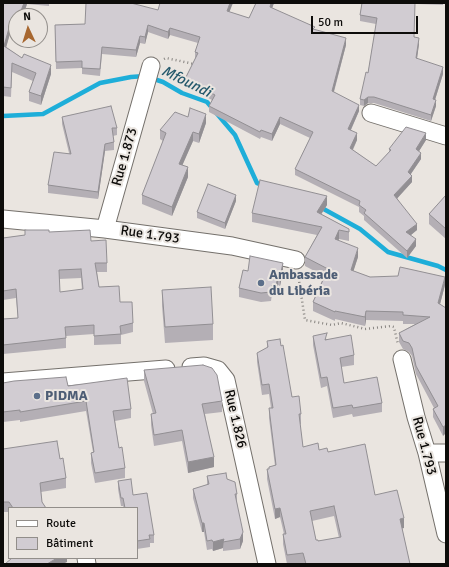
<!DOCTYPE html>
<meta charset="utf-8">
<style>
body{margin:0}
#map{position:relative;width:449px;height:567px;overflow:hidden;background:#eae5e0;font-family:Signika,sans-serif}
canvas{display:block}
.frame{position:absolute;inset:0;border:4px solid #0d0c0a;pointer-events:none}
.legend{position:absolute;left:8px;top:507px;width:130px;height:52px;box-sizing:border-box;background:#eae5e0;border:1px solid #928e8a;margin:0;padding:5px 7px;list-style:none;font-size:12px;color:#0d0c0a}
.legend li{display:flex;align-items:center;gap:8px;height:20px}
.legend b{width:20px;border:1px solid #928e8a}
.north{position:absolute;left:8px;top:8px;width:40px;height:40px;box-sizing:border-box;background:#eae5e0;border:1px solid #928e8a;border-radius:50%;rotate:356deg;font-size:11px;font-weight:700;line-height:16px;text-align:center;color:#0d0c0a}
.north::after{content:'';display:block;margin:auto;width:14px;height:18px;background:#a76730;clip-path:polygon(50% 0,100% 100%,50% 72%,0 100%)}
.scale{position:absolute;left:311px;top:16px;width:107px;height:18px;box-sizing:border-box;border:2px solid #0d0c0a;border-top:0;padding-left:5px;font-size:12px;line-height:14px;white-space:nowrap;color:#0d0c0a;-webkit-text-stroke:3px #eae5e0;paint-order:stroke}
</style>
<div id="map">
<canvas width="449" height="567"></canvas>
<div class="frame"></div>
<ul class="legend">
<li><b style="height:5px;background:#fff"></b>Route</li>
<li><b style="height:11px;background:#d1ccd2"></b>Bâtiment</li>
</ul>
<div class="north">N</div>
<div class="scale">50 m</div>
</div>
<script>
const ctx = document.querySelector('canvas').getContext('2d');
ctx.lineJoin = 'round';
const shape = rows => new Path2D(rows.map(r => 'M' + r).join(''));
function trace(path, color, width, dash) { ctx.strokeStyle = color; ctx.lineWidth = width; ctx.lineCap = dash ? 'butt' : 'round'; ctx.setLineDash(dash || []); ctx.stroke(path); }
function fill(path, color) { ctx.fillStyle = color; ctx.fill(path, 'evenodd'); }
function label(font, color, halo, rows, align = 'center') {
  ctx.font = font + ' Signika,sans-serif'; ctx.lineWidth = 4; ctx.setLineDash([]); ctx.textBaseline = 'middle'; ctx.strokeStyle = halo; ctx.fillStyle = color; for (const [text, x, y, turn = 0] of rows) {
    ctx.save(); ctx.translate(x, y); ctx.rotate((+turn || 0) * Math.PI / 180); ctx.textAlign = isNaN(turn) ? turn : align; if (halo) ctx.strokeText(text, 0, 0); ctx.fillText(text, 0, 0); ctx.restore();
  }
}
trace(shape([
 [3,116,43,114,100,83,131,77,145,76,163,82,182,93,207,102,235,135,257,183,263,185],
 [320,207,360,229,388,252,438,266,446,270]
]), '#1eaed9', 4.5);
const minor = shape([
 [371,113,446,136],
 [3,219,105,229,232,246,296,260],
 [105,229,151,66],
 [402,359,416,417,427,453,446,534],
 [191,367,204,366,218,370,226,380,267,564],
 [3,382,166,369],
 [427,453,446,453],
 [86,558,87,564]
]);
trace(minor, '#74706b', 19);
trace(shape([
 [164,59,166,58,194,64],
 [298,274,305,320,332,325,341,323,365,329,391,326,394,327,398,345]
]), '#878480', 2.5, [1, 3]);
trace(minor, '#fff', 17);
fill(shape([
 [3,3,49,3,49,6,27,4,23,16,16,16,16,31,11,30,6,47,22,58,51,74,41,105,29,101,29,92,33,81,12,72,11,97,3,96],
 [256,3,274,3,272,8,315,30,346,45,334,92,359,111,351,130,357,140,353,150,376,166,389,152,389,149,426,140,419,151,421,159,411,174,412,182,397,198,417,230,411,235,416,246,407,258,364,220,364,216,359,212,359,207,295,175,295,169,310,138,280,124,272,141,261,137,260,139,209,112,209,106,212,100,185,86,185,79,195,59,195,52,198,43,170,35,168,39,148,32,145,44,140,43,136,57,102,54,100,76,82,74,82,68,56,69,55,25,85,24,158,10,229,12,249,18],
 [362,3,414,37,419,44,417,59,443,74,435,100,436,106,431,121,374,103,368,103,364,106,360,105,360,99,368,73,376,24,360,21,360,15],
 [417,3,443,3,443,5,417,4],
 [62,117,117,128,117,135,113,136,114,142,114,150,105,151,98,199,48,193,48,185,69,153,62,124],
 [188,117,206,123,199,143,193,141,182,165,188,177,172,216,142,204,142,195,163,141,160,139,160,130],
 [446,195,446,239,429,224,429,214],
 [236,201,225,229,197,218,197,212],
 [327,205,321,214,349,229,349,241,339,239,338,240,358,257,353,271,370,277,445,285,440,304,446,308,443,436,433,417,433,409,434,408,416,374,412,356,409,352,403,349,399,342,399,333,415,324,403,324,403,321,366,320,365,326,335,319,335,321,313,311,313,302,324,276,305,266,305,257,317,235,252,222,252,213],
 [49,232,91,241,107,263,107,272,97,272,99,287,120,302,133,323,133,332,121,335,121,344,94,345,94,334,66,336,66,348,3,354,3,319,18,318,16,298,3,300,3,238],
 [81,278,82,290,60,292,59,279],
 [248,271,283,272,280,286,278,285,276,295,272,294,271,301,261,302,239,297,239,288],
 [162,290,213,324,213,340,165,343,162,306],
 [313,336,327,339,354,355,354,365,341,367,344,383,382,403,382,412,353,417,352,414,333,418,327,386,321,388,313,345],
 [267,341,292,397,301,414,301,424,300,424,303,447,319,450,328,452,375,495,404,528,402,528,410,564,303,564,303,563,294,564,287,564,283,544,283,534,284,534,280,517,275,519,267,479,267,469,269,469,269,467,275,466,269,418,269,408,271,408,269,394,262,395,257,362,257,353,267,348],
 [334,516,339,538,318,541,316,540,312,521],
 [144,370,222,401,222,412,205,414,214,467,188,473,182,441,154,446,151,425,151,414,153,414,144,381],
 [3,383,68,386,131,409,131,418,115,421,119,448,125,468,125,478,95,483,91,463,91,453,93,452,86,411,20,422,20,420,3,422],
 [3,449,60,459,66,478,66,488,41,492,42,502,46,508,9,508,9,512,3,512],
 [207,476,227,479,237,494,237,503,243,541,240,549,223,551,223,548,213,551,212,549,207,550,204,532,202,532,193,498,193,489,207,485],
 [118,481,133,495,154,535,154,543,150,543,150,547,137,549,137,508,124,508,123,506,121,506,118,489]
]), '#b4afb5');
fill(shape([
 [24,3,27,3,27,4,23,16,19,16],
 [230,3,233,3,227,18,227,11],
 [271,3,274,3,270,14,270,7],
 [11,21,11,30,4,55,4,46],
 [148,25,148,32,145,44,145,37],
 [170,28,170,35,168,39,168,32],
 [140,36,140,43,136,57,136,50],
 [346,38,346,45,332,98,332,91],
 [419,38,419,44,416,65,416,58],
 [51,65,51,74,41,105,41,96],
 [443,67,443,74,433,106,433,99],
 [368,97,368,103,364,106,364,100],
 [436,100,436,106,431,121,431,115],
 [359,105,359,111,348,136,348,129],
 [206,114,206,123,199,143,199,134],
 [280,117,280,124,272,141,272,134],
 [193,132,193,141,179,173,179,164],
 [357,133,357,140,350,155,350,148],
 [426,133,426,140,416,156,416,149],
 [105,144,105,151,98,199,98,192],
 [421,153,421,159,408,178,408,172],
 [188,167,188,177,172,216,172,207],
 [412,176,412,182,394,202,394,195],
 [236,195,236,201,225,229,225,223],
 [327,196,327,205,317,221,317,212],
 [417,224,417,230,406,239,406,232],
 [339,230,339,239,335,247,335,239],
 [416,239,416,246,407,258,407,251],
 [358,248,358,257,351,279,351,270],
 [283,263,283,272,280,286,280,276],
 [278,276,278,285,276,295,276,286],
 [445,277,445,285,438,312,438,303],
 [366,311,366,320,365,326,365,317],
 [446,425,446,433,443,436,443,427],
 [214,457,214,467,188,473,188,462],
 [280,508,280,517,275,519,275,509],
 [404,518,404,528,400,529,400,519],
 [202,523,204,523,204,532,202,532],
 [243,532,243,541,240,549,240,539],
 [224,539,223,548,213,551,213,542],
 [57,558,67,558,67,562,63,564,47,564]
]), '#928f93');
const building = shape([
 [3,3,24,3,19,16,16,16,16,23,11,21,4,46,22,58,24,54,51,65,41,96,29,92,36,73,12,63,11,88,3,87,3,3],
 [86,3,131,3,158,10,160,3,230,3,227,11,249,18,256,3,271,3,270,7,315,27,313,29,346,38,332,91,359,105,348,129,357,133,350,148,376,166,391,150,389,149,406,127,426,133,416,149,421,153,408,172,412,176,394,195,417,224,406,232,416,239,407,251,364,213,366,210,359,205,360,201,295,169,313,132,280,117,272,134,261,130,260,132,209,106,215,95,185,79,198,53,195,52,200,37,170,28,168,32,148,25,145,37,140,36,136,50,102,47,100,69,82,68,82,61,56,62,55,25,85,24,86,3],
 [362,3,415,3,414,37,419,38,416,58,443,67,433,99,436,100,431,115,374,97,368,97,364,100,360,99,366,72,368,73,377,18,360,15,362,3],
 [111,106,117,128,112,128,114,142,105,144,98,192,48,185,54,152,71,154,62,117,111,106],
 [190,108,206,114,199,134,193,132,179,164,188,167,172,207,142,195,166,133,160,130,175,112,188,117,190,108],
 [260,180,327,196,317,212,349,229,349,232,339,230,335,239,358,248,351,270,370,277,398,276,400,267,445,277,438,303,446,308,446,425,443,427,433,409,438,406,416,366,412,348,409,343,403,341,399,333,430,317,403,315,403,312,366,311,365,317,335,311,335,312,313,302,328,269,305,257,322,227,252,213,260,180],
 [208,184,236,195,225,223,197,212,208,184],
 [446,195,446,229,429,214,446,195],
 [25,230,49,230,49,232,90,230,91,241,106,240,107,263,95,263,99,287,119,286,120,302,132,302,133,323,120,326,121,334,94,336,94,325,65,327,66,338,3,345,3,319,18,318,16,289,3,291,3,238,25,235,25,230],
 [81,269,83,289,60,292,59,270,81,269],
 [250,256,283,263,280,276,278,276,276,286,272,285,271,292,261,293,239,288,243,270,248,271,250,256],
 [211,287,213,324,165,327,162,290,211,287],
 [327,333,325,340,351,335,354,355,340,358,344,383,377,377,382,403,353,408,352,405,333,408,327,377,321,378,313,336,327,333],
 [280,339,281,346,283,345,292,397,299,396,301,414,299,414,303,447,318,443,319,450,327,448,328,452,365,444,375,495,397,490,404,518,400,519,410,564,306,564,303,553,287,555,283,534,286,534,280,508,275,509,267,469,269,469,269,467,276,465,269,408,273,408,269,384,262,385,257,353,268,347,267,341,280,339],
 [334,506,341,537,318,541,318,540,316,540,310,511,334,506],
 [203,365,212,368,217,375,222,401,202,404,214,457,188,462,182,430,154,435,151,414,156,413,144,370,203,365],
 [66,377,68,386,127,378,131,409,113,411,119,448,122,447,125,468,95,473,91,453,94,452,86,401,20,412,20,410,3,412,3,383,14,381,66,377],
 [57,441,60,459,63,458,66,478,40,483,42,502,46,508,13,508,9,502,3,502,3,449,57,441],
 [226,473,227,479,235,482,237,494,235,494,243,532,240,539,223,542,224,539,213,542,212,540,207,541,204,523,202,523,193,489,209,484,207,476,226,473],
 [131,479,133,495,147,493,154,535,149,535,150,539,137,541,137,508,125,508,123,498,121,498,118,481,131,479],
 [12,558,57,558,47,564,5,564,12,558]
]);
fill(building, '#d1ccd2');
trace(building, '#928f93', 1);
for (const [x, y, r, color] of [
 [261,283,4,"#5c6f8a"],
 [37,396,4,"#5c6f8a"]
]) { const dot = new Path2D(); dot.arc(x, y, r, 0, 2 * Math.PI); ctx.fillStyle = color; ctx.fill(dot); trace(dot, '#eae5e0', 1.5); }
label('14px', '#0d0c0a', '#eae5e0', [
 ["Rue 1.873",125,157,-74],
 ["Rue 1.793",150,235,8],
 ["Rue 1.826",235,419,77],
 ["Rue 1.793",424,446,75]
]);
label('bold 14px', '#4e5e75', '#eae5e0', [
 ["Ambassade",269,275],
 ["du Libéria",269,291],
 ["PIDMA",45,396]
], 'left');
label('italic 15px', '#24586b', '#eae5e0', [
 ["Mfoundi",186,82,26]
]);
</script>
